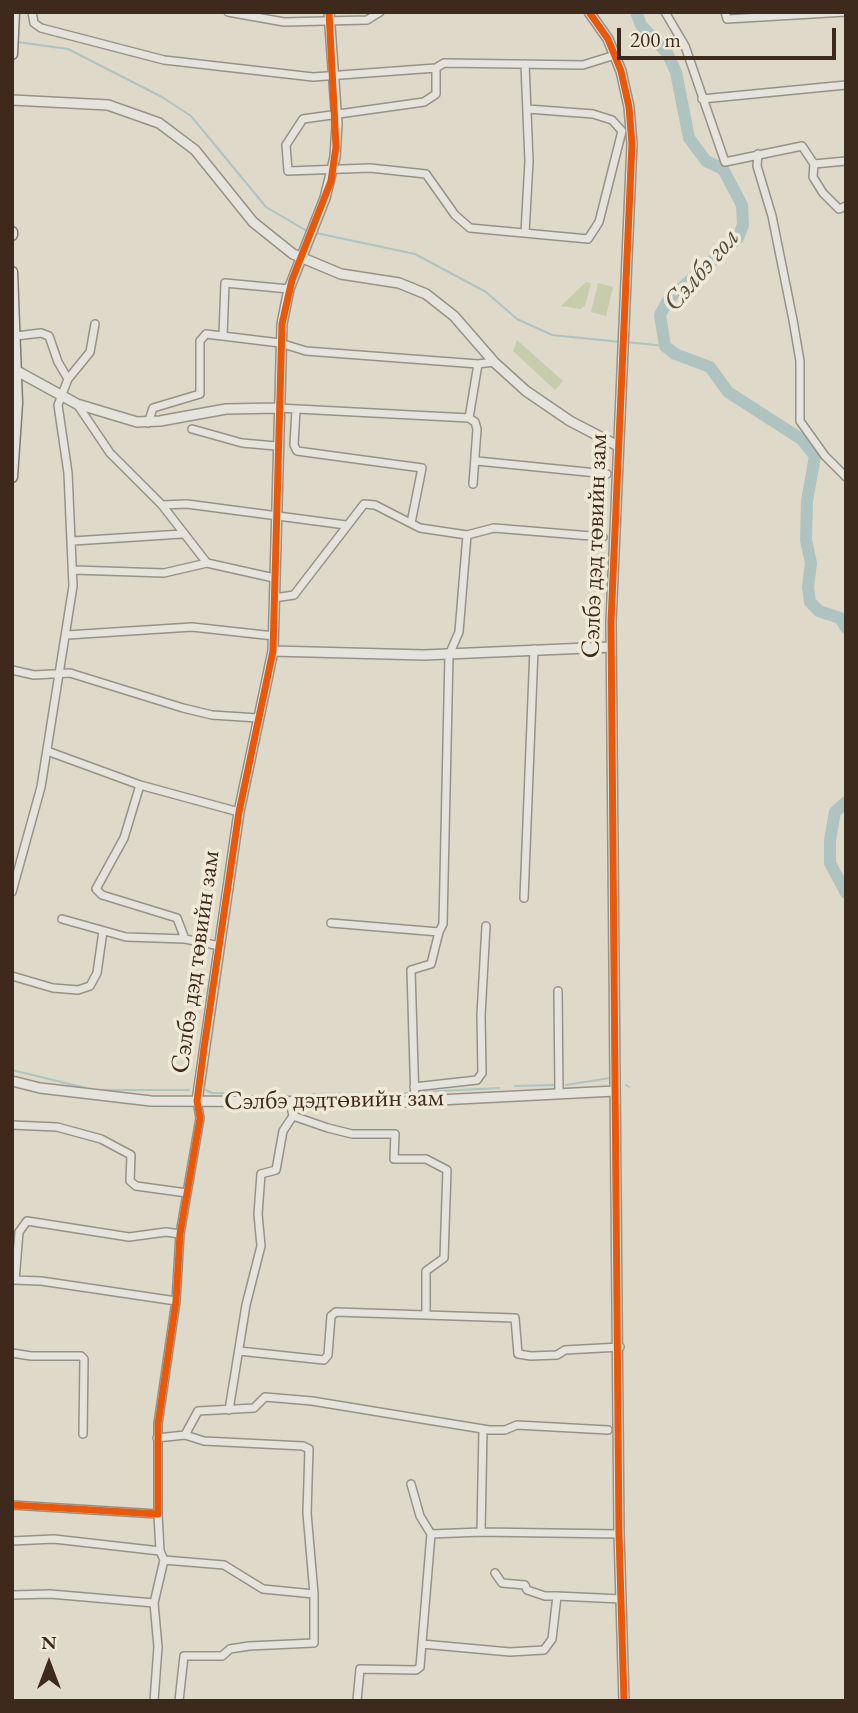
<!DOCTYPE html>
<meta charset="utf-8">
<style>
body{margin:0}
#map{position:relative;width:858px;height:1713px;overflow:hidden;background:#ded9c9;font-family:"EB Garamond",serif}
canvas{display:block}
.frame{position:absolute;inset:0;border:14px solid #3e2a1d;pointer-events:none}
.north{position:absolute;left:14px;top:1629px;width:70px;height:70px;-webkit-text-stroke:5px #efe9d7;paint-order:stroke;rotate:0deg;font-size:19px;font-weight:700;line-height:28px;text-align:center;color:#3e2a1d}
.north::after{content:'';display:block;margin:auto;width:24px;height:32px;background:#3e2a1d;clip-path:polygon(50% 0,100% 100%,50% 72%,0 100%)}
.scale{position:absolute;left:617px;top:28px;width:219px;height:32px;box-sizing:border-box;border:4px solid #3e2a1d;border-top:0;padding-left:9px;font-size:21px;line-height:24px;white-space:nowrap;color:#3e2a1d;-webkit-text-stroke:5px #efe9d7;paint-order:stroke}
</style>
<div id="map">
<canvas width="858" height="1713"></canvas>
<div class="frame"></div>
<div class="north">N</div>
<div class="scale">200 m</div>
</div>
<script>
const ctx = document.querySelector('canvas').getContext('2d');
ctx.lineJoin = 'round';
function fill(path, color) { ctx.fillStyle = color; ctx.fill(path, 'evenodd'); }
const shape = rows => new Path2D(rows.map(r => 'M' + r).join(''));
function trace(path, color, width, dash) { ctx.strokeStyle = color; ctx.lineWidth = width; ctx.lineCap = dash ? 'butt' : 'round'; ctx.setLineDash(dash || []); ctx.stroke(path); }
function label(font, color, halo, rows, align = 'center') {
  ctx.font = font + ' "EB Garamond",serif'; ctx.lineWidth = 7; ctx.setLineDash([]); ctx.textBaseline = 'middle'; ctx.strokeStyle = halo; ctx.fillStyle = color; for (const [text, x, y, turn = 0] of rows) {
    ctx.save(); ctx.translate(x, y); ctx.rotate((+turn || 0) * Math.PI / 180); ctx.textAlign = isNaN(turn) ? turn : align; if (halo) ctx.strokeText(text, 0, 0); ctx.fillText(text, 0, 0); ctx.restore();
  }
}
fill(shape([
 [586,282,591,283,585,306,580,309,561,306],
 [598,283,613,287,606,316,591,312],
 [517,340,563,381,555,390,513,351]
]), '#c6ccac');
trace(shape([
 [17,42,68,49,162,97,191,116,266,207,307,231],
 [316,233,415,254,486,292,517,319,552,335,621,342],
 [626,342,665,346],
 [12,1070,86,1088],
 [566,1085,610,1078],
 [626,1085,629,1087],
 [515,1086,555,1085],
 [104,1090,189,1090],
 [206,1090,212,1093,235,1093],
 [421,1092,499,1088],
 [307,1094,411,1093]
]), '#afc3c1', 2);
trace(shape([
 [636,12,641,25,667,53,676,72,689,138,706,161,723,169,742,205,743,225,738,238,668,300,660,315,665,346,675,354,710,367,728,392,801,439,815,456,807,501,806,540,811,563,808,587,810,602,819,611,840,618,846,628],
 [846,802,835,812,830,840,830,863,846,893]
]), '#afc3c1', 12);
const minor = shape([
 [32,12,34,23,41,28,164,60,313,77,436,68,444,63,583,65,615,55],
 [228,12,284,22,367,20,380,12],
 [665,12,685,46,725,162,802,146,814,164,813,177,823,193,839,209,846,206],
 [725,12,727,19,846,12],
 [436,68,436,94,424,102,303,119,286,145,288,171,370,168,426,174,455,215,470,228,588,239,599,222,622,131,612,120,593,114,528,109],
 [702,99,846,85],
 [758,154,757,166,772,216,793,320,800,361,800,421,825,456,846,477],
 [814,164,846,161],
 [525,233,529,161,525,64],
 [223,335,225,283,289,289],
 [16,336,41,333,49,336,58,362,68,379],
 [77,404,110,453,162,505,207,563,274,578],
 [278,408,469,418],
 [296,409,294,445,297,451,422,468,411,523],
 [148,423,153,408,200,394,200,341,206,334,280,343,306,351,478,364,494,362],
 [192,429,242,443,276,446],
 [477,461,607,474],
 [473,484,477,429,475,422,469,418,478,364],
 [162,505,187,504,346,525],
 [73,541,182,534],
 [74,570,164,573,207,563],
 [274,598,294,595,364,504,375,505,420,528,467,535],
 [67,635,192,627,274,636],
 [12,670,34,675,70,673,183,708,212,715,258,718],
 [47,751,140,785,239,812],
 [12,892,41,787,73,586,68,473,58,405,68,379,90,352,95,324],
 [524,898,534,649],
 [62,919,126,937,185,939,177,918,102,895,96,889,124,838,140,785],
 [331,923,439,932,443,924,449,655,459,632,467,535,494,528,603,537],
 [185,939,220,946],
 [12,976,53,988,78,990,90,986,97,973,103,931],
 [558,991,559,1093],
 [414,1087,477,1080,482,1073,481,1015,486,926],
 [290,1102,293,1116,328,1128,352,1134,395,1134,394,1159,426,1159,447,1170,444,1258,426,1271,426,1314],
 [415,1102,411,970,431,964,439,932],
 [12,1125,57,1127,101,1139,131,1155,130,1181,136,1186,187,1193],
 [13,1280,41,1281,176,1301],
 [15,1280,19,1232,27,1221,129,1237,166,1232,180,1234],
 [239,1351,324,1360,328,1355,331,1316,336,1312,515,1318,518,1354,531,1356,557,1355,565,1350,620,1347],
 [12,1353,31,1356,81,1356,84,1359,83,1434],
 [229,1410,246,1305,261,1246,258,1214,261,1174,276,1170,283,1131,293,1116],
 [157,1438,185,1435,198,1411,254,1408,265,1397,312,1401,489,1430,505,1430,517,1425,608,1430],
 [12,1505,158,1514,158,1424,176,1301,180,1234,200,1118,197,1101],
 [158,1514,160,1551],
 [481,1532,619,1534],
 [431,1534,481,1532,483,1429],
 [12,1541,54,1539,160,1551,164,1560,154,1603,158,1647,154,1701],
 [164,1560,224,1565,263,1589,314,1594],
 [495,1573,502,1583,525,1585,527,1590,545,1596,557,1596],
 [12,1595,50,1594,154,1603],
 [422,1644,510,1652,544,1650,552,1639,557,1596,621,1599],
 [179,1701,184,1656,222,1656,230,1649,249,1646,314,1643,314,1594,307,1513,309,1449,303,1446,204,1441,185,1435],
 [357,1701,360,1669,416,1670,420,1667,431,1534,420,1516,411,1484]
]);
const tertiary = shape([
 [589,12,608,39,621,71,629,107,632,144,611,622,619,1534,624,1701],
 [12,100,108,105,159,123,195,150,253,222,293,254,341,274,399,283,426,294,454,316,494,362,526,391,570,421,618,446],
 [17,371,77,404,137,422,160,421,226,409,278,408],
 [273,651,424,655,611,647],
 [12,1081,40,1088,151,1101,400,1102,615,1091],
 [197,1101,239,812,273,651,282,324,289,289,325,198,335,157,337,124,329,12]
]);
const secondary = shape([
 [12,54,14,12],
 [12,232,12,235],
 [12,272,17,403,12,477]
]);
trace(minor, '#979287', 10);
trace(tertiary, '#979287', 12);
trace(secondary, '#807a70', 13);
trace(minor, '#e6e3dc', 7);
trace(tertiary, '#e6e3dc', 9);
trace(secondary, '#e6e3dc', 10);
trace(shape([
 [589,12,608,39,621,71,629,107,632,144,611,622,619,1534,624,1701],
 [12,1505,158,1514,158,1424,176,1301,180,1234,200,1118,197,1101,204,1048,239,812,273,651,282,324,292,280,331,181,336,147,329,12]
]), '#e8590c', 7);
label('26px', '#3e2a1d', '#efe9d7', [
 ["Сэлбэ дэд төвийн зам",595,546,-88],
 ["Сэлбэ дэд төвийн зам",196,962,-82],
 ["Сэлбэ дэдтөвийн зам",334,1100,-1]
]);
label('italic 28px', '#554e45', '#efe9d7', [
 ["Сэлбэ гол",702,270,-49]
]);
</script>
